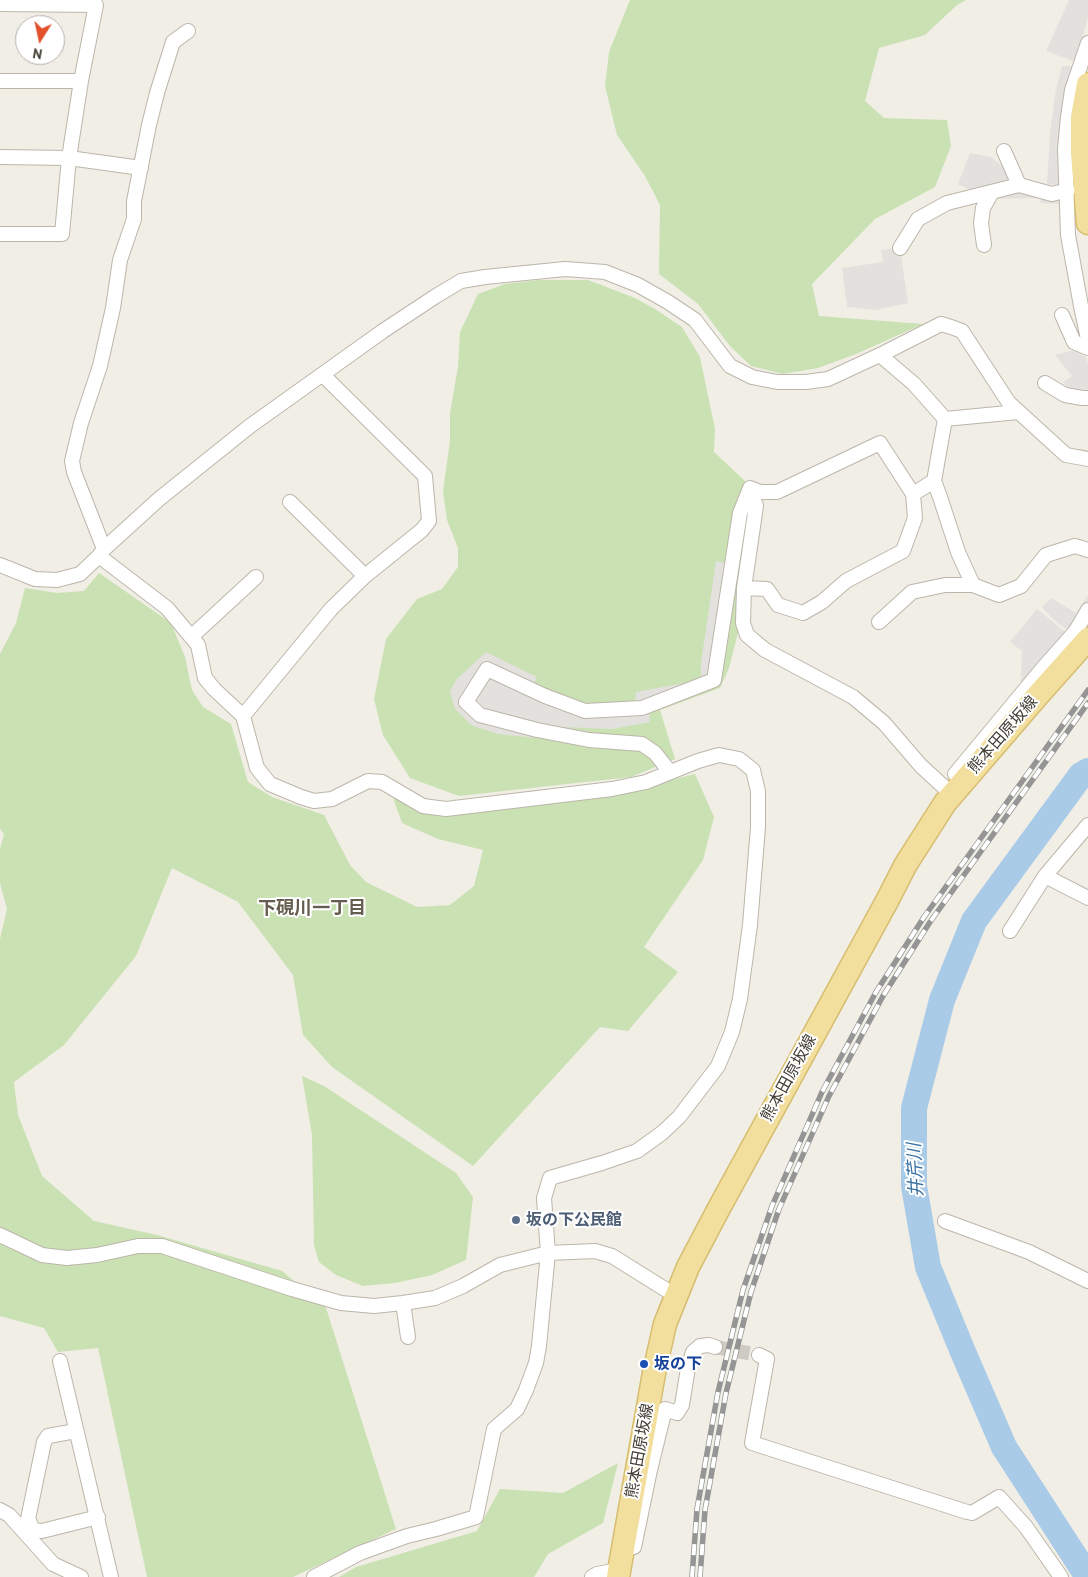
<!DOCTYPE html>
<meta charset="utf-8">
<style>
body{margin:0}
#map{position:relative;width:1088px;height:1577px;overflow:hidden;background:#f1eee6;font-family:"PT Sans",sans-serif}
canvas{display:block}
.north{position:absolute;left:15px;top:15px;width:50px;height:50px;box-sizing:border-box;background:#fff;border:1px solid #b4b2af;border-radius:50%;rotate:190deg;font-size:14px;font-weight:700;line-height:20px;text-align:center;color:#433f36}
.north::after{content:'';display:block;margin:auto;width:18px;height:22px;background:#e2512c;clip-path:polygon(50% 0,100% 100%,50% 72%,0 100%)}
</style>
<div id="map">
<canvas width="1088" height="1577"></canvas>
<div class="north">N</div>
</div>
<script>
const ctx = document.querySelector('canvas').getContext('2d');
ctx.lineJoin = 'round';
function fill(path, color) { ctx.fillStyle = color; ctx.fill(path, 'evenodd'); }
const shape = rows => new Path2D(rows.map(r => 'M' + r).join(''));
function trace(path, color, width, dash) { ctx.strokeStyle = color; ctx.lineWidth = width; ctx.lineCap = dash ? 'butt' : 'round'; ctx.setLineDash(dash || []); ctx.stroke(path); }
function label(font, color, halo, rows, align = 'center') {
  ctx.font = font + ' "PT Sans","Noto Sans JP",sans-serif'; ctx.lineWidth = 4; ctx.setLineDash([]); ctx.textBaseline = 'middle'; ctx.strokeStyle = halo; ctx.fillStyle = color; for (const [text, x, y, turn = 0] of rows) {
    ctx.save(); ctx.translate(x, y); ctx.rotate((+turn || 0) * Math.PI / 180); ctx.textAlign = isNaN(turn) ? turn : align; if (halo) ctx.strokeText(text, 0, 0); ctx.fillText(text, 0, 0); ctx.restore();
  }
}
fill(shape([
 [630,0,966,0,957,5,925,35,879,48,865,101,884,118,947,120,951,146,935,187,875,219,812,284,819,316,923,324,856,354,818,368,783,374,751,366,730,346,698,304,659,274,660,205,645,176,617,135,605,86,609,52],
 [539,280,588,280,635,298,655,309,682,327,700,357,715,429,714,452,745,481,761,508,742,617,729,668,720,688,660,710,675,759,631,777,459,796,410,778,383,735,374,699,386,639,417,599,442,589,458,567,458,548,447,520,443,491,450,441,450,413,458,367,460,332,478,294,505,284],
 [99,573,171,623,185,657,192,690,203,707,231,724,248,782,272,797,324,815,350,865,366,882,417,907,450,905,474,886,483,850,438,839,402,823,393,798,416,808,445,816,517,805,615,794,695,774,714,817,703,860,644,947,678,972,628,1031,600,1027,473,1166,332,1067,303,1035,293,975,238,902,172,868,136,956,64,1045,14,1082,18,1115,42,1176,94,1221,157,1235,282,1271,326,1308,396,1529,293,1577,147,1577,98,1348,58,1352,44,1328,0,1316,0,939,7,909,0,883,0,849,4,834,0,829,0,654,16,623,25,588,57,593,84,591],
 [302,1076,324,1086,456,1173,473,1197,466,1260,432,1275,395,1283,363,1286,336,1275,319,1262,314,1245,312,1135],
 [618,1463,603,1523,548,1554,534,1577,339,1577,356,1567,477,1531,500,1489,563,1493]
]), '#cae1b3');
fill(shape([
 [1069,0,1088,0,1088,17,1076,62,1046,51],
 [1062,66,1075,66,1061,185,1047,184,1050,134,1056,89],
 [970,153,991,157,1009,171,1023,185,1062,195,1061,204,1041,203,1040,198,989,199,958,184],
 [900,248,908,303,876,310,847,307,842,268,883,262,881,250],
 [1074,350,1086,357,1088,364,1088,392,1069,390,1063,382,1072,376,1055,355],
 [716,561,737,566,721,675,648,706,650,722,612,729,563,727,647,742,650,754,632,748,498,734,471,725,455,709,450,692,456,680,486,652,537,677,533,686,587,707,635,703,636,692,701,680,701,663],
 [1088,595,1088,604,1070,632,1053,619,1042,607,1051,598,1076,613],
 [1037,609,1068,634,1020,689,1022,651,1010,642]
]), '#e3e1de');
trace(shape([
 [1088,1577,1004,1447,963,1352,928,1267,914,1186,914,1108,942,1000,974,921,1081,775,1088,771]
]), '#a9cbe8', 26);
trace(shape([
 [715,1347,759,1355]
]), '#cecbc3', 14, [14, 7]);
const minor = shape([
 [0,4,96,5,81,81,69,158,62,234,0,234],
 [1088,43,1072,90,1068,117,1065,149,1068,235,1081,306,1088,339],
 [0,81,81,81],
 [1004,151,1019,185],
 [0,157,69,158,141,168],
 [984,245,981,223,983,208,992,192],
 [900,248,918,219,947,203,1019,185,1052,194,1068,190],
 [1062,315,1074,342,1088,348],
 [880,355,914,384,945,419,934,481,940,497,958,552,973,585,999,595,1021,586,1046,555,1075,546,1088,550],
 [323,375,425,476,429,521,422,530,365,576],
 [1045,383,1065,395,1082,398,1088,398],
 [945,419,1018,412],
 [934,481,913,494,880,443,777,492,760,492,750,488,756,506,744,588,743,623,747,635,765,650,853,697,884,723,921,766,945,788],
 [104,549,74,472,72,461,81,423,100,366,113,308,120,260,134,219,134,201,149,125,157,93,173,42,188,31],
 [99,556,167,608,198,645,205,678,214,689,243,716,257,768,270,784,301,797,314,801,332,799,368,781,382,782,423,806,446,809,612,789,646,782,698,761,719,755,739,759,753,770,758,791,758,827,750,925,740,999,732,1032,718,1066,679,1117,662,1133,637,1151,602,1163,550,1178,544,1198,548,1253,539,1346,536,1363,526,1390,517,1409,494,1429,476,1517,436,1529,407,1536,360,1553,314,1577],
 [0,565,35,579,57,580,80,574,99,556,104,549,159,499,250,426,383,331,436,296,461,281,485,277,565,269,605,272,638,285,668,302,695,320,730,366,752,377,777,382,806,382,828,379,884,353,941,324,951,327,962,331,1009,403,1066,455,1088,459],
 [744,588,767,589,778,605,803,613,822,602,846,581,903,551,915,518,913,494],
 [879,622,912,592,945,585,973,585],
 [191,637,256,577],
 [243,716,331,609,365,576,290,502],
 [670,772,655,753,642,744,589,740,537,730,480,715,466,702,487,669,545,696,585,711,642,708,714,680,740,513,750,488],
 [955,774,1043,668,1075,632,1088,610],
 [1045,876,1088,898],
 [1010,931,1045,876,1088,825],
 [945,1221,1029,1252,1088,1281],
 [0,1235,42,1255,67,1258,97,1255,138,1246,162,1246,292,1289,341,1303,374,1306,403,1303],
 [408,1337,403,1303,435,1298,463,1286,500,1265,548,1253,595,1251,612,1256,676,1296],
 [759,1355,767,1359,752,1443,967,1512,972,1513,999,1497,1026,1527,1061,1577],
 [60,1361,111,1577],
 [636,1475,650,1470,665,1409,677,1413,682,1405,688,1368,693,1352,700,1346,709,1345,715,1347],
 [0,1510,9,1515,53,1564,81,1577],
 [33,1530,28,1519,44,1442,48,1436,76,1431],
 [29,1536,33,1530,42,1531,98,1517],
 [634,1547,650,1470],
 [592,1577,597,1574,619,1570]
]);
const primary = shape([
 [1088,84,1082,117,1082,153,1088,223],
 [618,1577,654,1373,665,1324,688,1267,718,1210,887,901,906,864,945,803,1038,695,1088,639]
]);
trace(minor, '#bcb6aa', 16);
trace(primary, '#d6bd6f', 25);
trace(minor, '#fff', 14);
trace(primary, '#f3df9d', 22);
const rail = shape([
 [692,1577,697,1509,718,1392,743,1290,772,1206,822,1092,876,992,924,917,1088,690],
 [700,1577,705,1510,726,1393,751,1292,779,1209,829,1096,883,996,930,922,1088,703]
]);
trace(rail, '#959595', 5.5);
trace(rail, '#fff', 4, [11]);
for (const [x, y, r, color] of [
 [516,1220,5,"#5c6f8a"],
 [644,1364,5,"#1a4fb4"]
]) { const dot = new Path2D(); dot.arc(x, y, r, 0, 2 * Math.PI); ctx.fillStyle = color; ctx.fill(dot); trace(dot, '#fff', 2); }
label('16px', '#433f36', '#fff', [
 ["熊本田原坂線",1003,735,-49],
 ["熊本田原坂線",789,1078,-61],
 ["熊本田原坂線",640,1451,-80]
]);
label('bold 16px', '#4e5e75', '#fff', [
 ["坂の下公民館",526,1220]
], 'left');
label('bold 16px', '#164399', '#fff', [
 ["坂の下",654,1364]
], 'left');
label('bold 18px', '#655d4f', '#fff', [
 ["下硯川一丁目",312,909]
]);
label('italic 18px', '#3b72a3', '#fff', [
 ["井芹川",916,1170,-93]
]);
</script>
